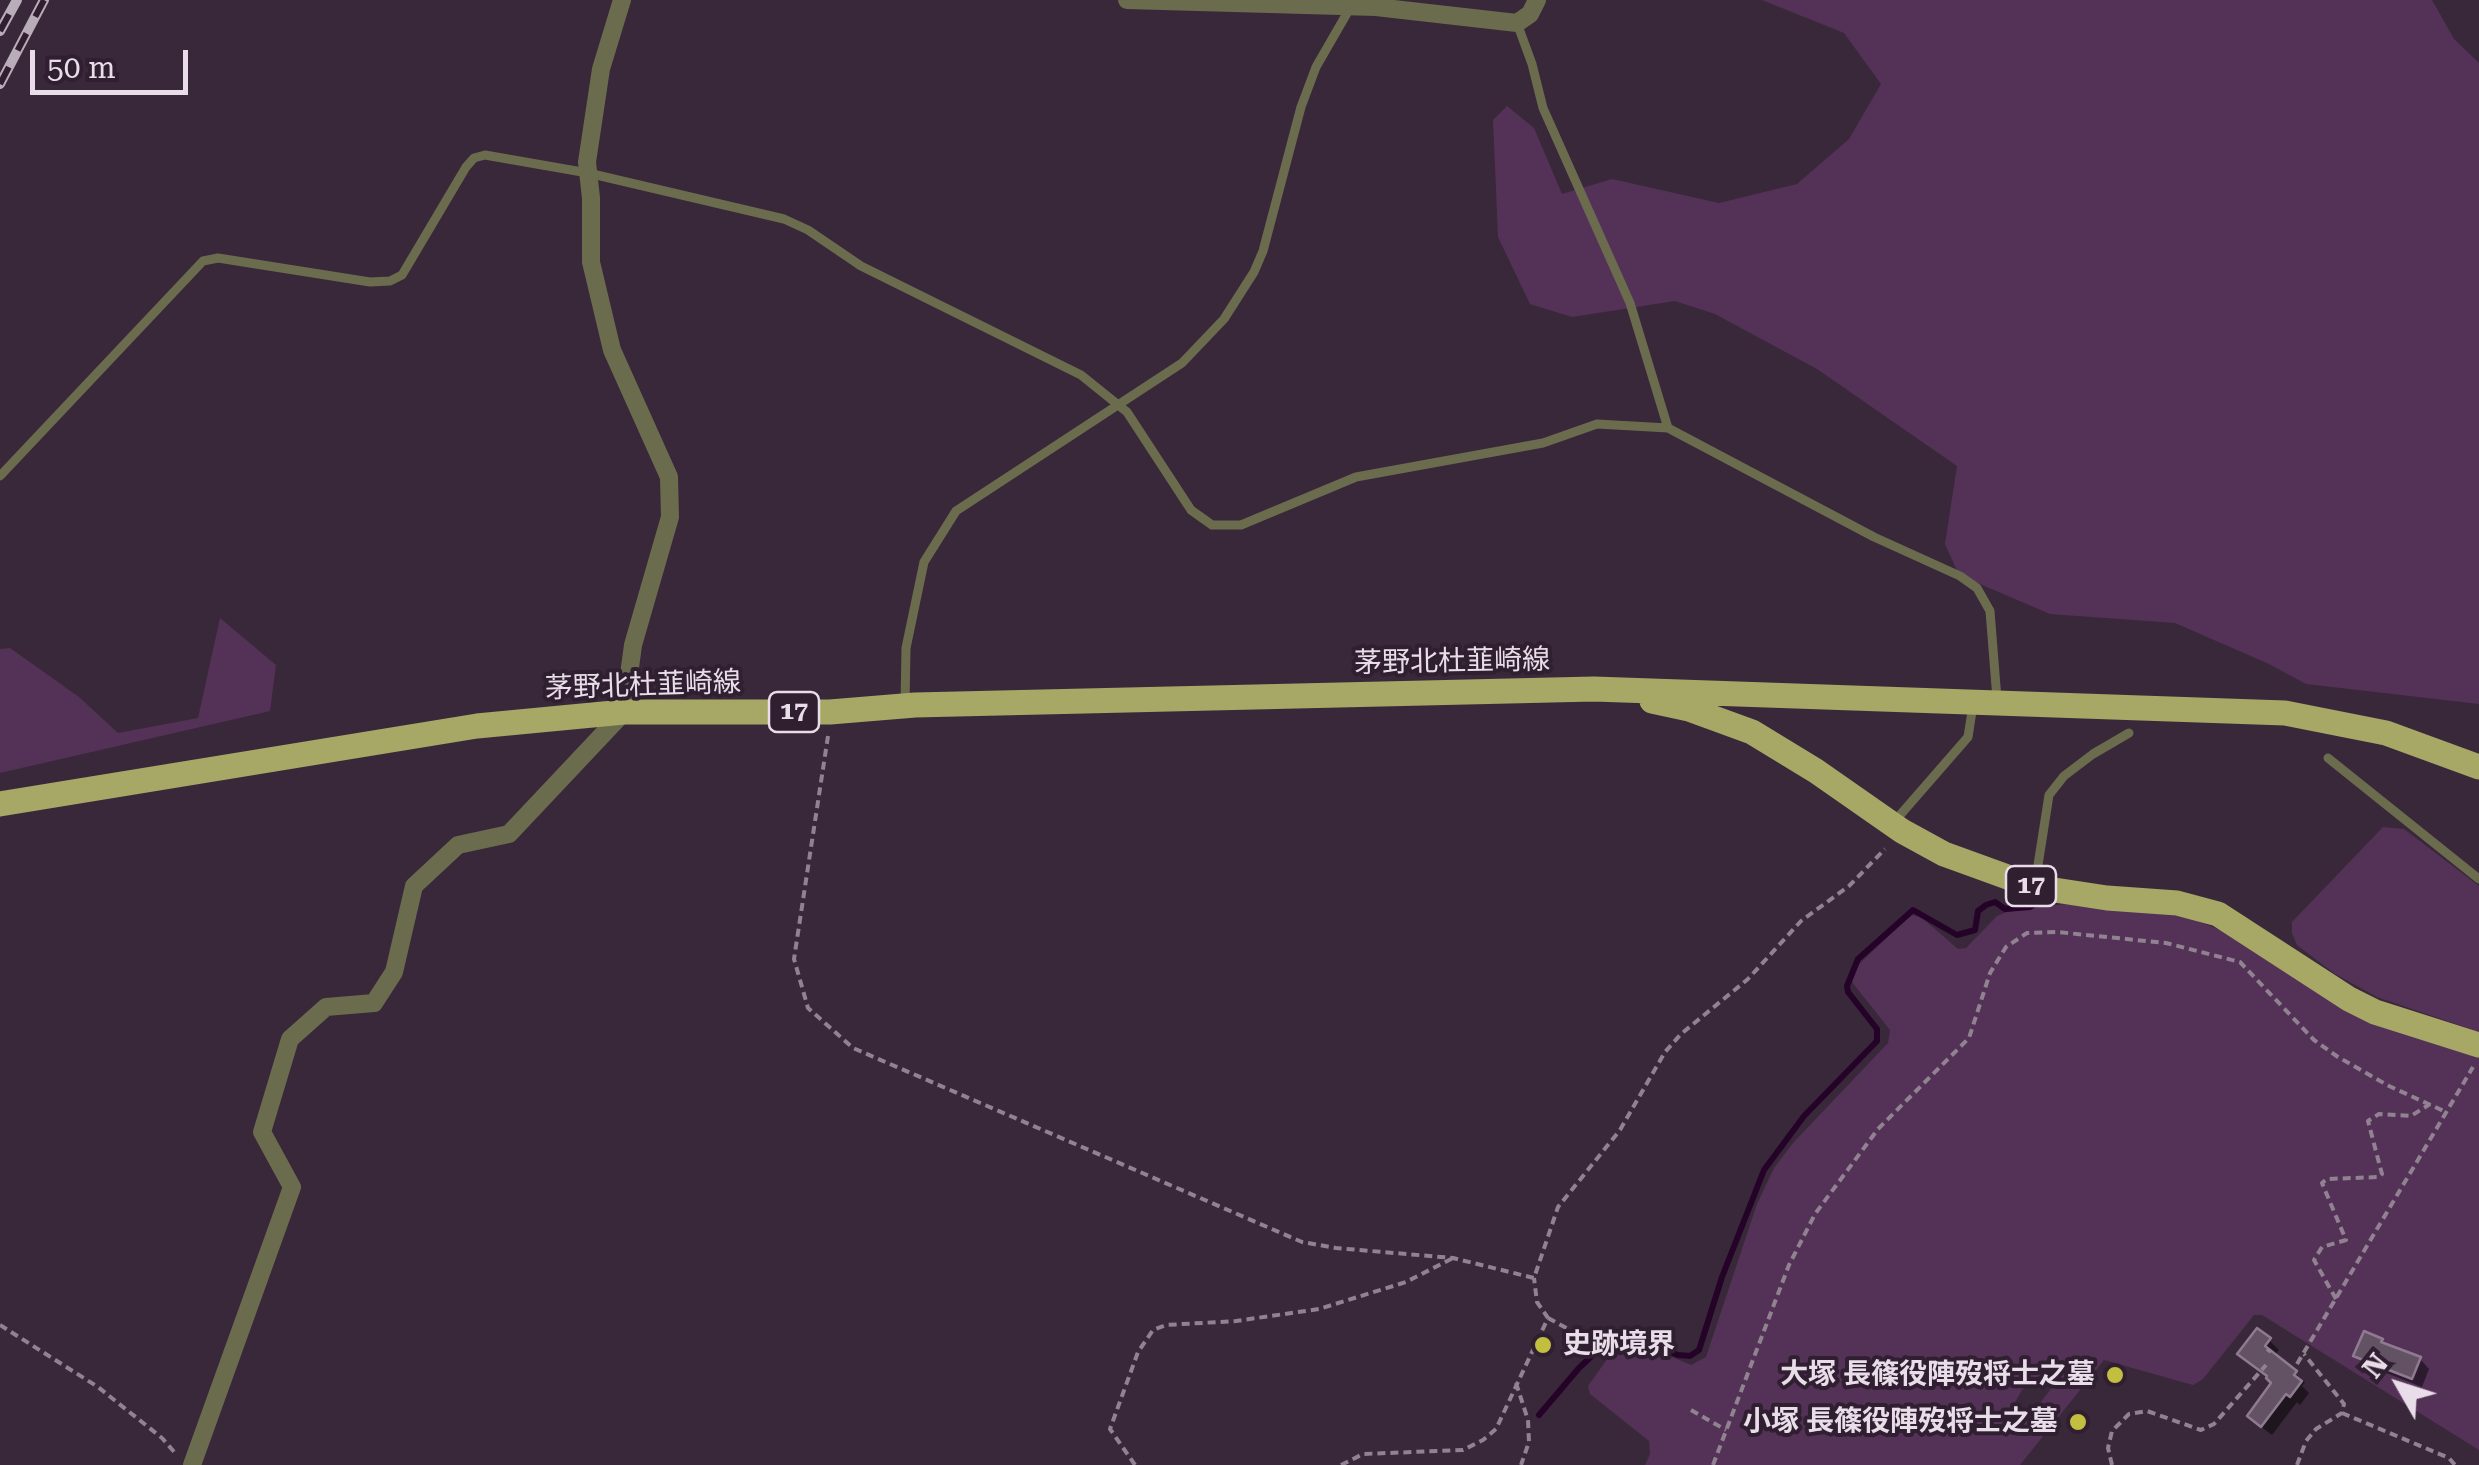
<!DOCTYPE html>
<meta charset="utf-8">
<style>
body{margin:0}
#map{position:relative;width:2479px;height:1465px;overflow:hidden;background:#39283a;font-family:"Roboto Serif",serif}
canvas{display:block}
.north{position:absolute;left:2349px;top:1335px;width:100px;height:100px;-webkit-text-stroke:8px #2f1f30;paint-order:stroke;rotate:309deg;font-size:28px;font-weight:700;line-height:40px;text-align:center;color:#e8dde8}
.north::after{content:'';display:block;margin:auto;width:35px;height:45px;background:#e8dde8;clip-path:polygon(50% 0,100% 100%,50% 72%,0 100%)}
.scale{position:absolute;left:30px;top:50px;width:158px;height:45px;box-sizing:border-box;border:5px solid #e8dde8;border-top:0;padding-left:12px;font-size:30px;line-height:35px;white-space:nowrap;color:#e8dde8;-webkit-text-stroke:8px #2f1f30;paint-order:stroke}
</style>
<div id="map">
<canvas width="2479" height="1465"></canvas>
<div class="north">N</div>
<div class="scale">50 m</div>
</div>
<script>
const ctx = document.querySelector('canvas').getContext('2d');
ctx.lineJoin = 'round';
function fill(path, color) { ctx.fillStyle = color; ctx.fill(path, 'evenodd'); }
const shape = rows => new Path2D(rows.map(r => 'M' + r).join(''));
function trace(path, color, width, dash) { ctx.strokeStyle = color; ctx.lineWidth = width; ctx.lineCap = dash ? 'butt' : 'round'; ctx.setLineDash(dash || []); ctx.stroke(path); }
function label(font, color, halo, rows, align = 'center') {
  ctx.font = font + ' "Roboto Serif","Noto Sans JP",serif'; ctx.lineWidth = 8; ctx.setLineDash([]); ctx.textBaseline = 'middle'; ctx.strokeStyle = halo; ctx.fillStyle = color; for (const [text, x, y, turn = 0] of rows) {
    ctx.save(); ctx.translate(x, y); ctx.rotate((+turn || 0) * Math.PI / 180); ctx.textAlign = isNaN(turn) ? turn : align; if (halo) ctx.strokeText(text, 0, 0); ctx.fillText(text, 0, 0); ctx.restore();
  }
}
fill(shape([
 [1762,0,2432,0,2454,39,2479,63,2479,704,2306,684,2269,664,2175,623,2050,614,1959,575,1945,544,1957,466,1817,369,1715,314,1675,301,1572,317,1530,304,1498,237,1493,120,1507,106,1534,128,1562,194,1612,179,1719,203,1797,184,1849,139,1881,84,1844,33],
 [220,618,276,665,270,711,0,773,0,649,10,648,79,697,118,733,198,718],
 [2383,827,2404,829,2479,886,2479,1032,2377,997,2335,974,2297,945,2292,933,2292,922],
 [2065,904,2188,917,2235,936,2479,1057,2479,1450,2262,1315,2254,1315,2203,1379,2193,1385,2104,1360,2020,1465,1645,1465,1650,1454,1649,1441,1590,1394,1588,1386,1623,1337,1691,1365,1706,1357,1757,1204,1774,1168,1793,1143,1888,1043,1890,1030,1852,982,1856,967,1911,915,1921,917,1958,949,1966,948,1997,916,2007,912],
 [2049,1372,2058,1380,2015,1435,2011,1435,2006,1427,2011,1409,2022,1390,2037,1377]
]), '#543257');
fill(shape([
 [2269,1340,2279,1350,2274,1356,2305,1382,2302,1386,2309,1393,2300,1405,2297,1402,2272,1435,2259,1425,2274,1383,2250,1363],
 [2381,1341,2388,1348,2420,1359,2429,1369,2422,1387,2366,1365,2356,1355]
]), '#0007');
trace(shape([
 [1539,1415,1579,1368,1617,1332,1678,1355,1690,1356,1699,1350,1722,1277,1764,1170,1804,1116,1877,1041,1877,1029,1848,992,1847,986,1858,959,1913,910,1957,935,1975,930,1978,911,1986,905,1995,902,2005,909,2030,907,2038,902]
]), '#250328', 6);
const building = shape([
 [2257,1328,2271,1338,2265,1346,2297,1371,2294,1375,2302,1381,2290,1397,2286,1394,2261,1427,2247,1416,2271,1383,2266,1378,2267,1376,2237,1354,2257,1328],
 [2364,1331,2383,1339,2381,1342,2421,1357,2412,1379,2353,1356,2364,1331]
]);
fill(building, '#635164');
trace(building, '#8e7b8f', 2.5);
trace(shape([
 [828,736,794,959,808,1008,853,1048,1302,1242,1336,1248,1453,1258,1534,1278,1558,1207,1620,1130,1665,1052,1681,1034,1748,979,1801,921,1849,886,1885,849],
 [2336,1299,2314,1260,2322,1247,2346,1240,2322,1183,2327,1179,2379,1177,2382,1174,2368,1121,2379,1114,2411,1116,2430,1104],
 [1548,1318,1599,1346],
 [0,1325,98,1387,162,1438,176,1454],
 [2267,1349,2271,1352],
 [2297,1364,2473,1067],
 [1516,1383,1528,1420,1529,1442,1521,1465],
 [1691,1410,1726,1430],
 [2342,1413,2449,1458,2455,1465],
 [1135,1465,1110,1429,1138,1352,1153,1330,1166,1325,1236,1321,1319,1309,1406,1282,1453,1258],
 [1341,1465,1363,1454,1463,1450,1483,1440,1496,1429,1548,1318,1537,1302,1534,1278],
 [1713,1465,1789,1265,1815,1214,1878,1129,1969,1038,1990,973,2006,947,2027,933,2057,932,2166,943,2240,962,2314,1040,2338,1057,2389,1086,2446,1112],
 [2112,1465,2108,1448,2112,1431,2129,1414,2147,1411,2201,1430,2214,1424,2266,1365],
 [2297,1465,2306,1441,2316,1429,2342,1413,2344,1404,2304,1354]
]), '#908290', 4, [8, 5]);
trace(shape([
 [1517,23,1532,64,1543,108,1630,303,1668,428,1874,537,1960,576,1977,588,1990,611,1997,699],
 [0,476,203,261,218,258,370,282,390,281,402,275,466,167,474,158,485,155,588,173,784,219,808,230,861,266,1081,375,1127,412,1191,510,1212,525,1241,525,1356,477,1543,443,1597,424,1668,428],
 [905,705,906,648,924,562,956,511,1182,363,1224,319,1254,272,1263,251,1301,107,1316,67,1350,8],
 [2328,758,2479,879],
 [1894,822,1968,737,1973,705],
 [2035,884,2049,795,2064,776,2093,754,2129,733]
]), '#6b6c4d', 9);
trace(shape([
 [1127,0,1376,7,1517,23,1530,14,1537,0],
 [192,1465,292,1187,262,1132,290,1039,326,1007,374,1003,394,972,414,886,458,845,509,834,624,712,633,645,670,517,669,477,612,350,591,262,591,198,587,162,601,69,622,0]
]), '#6b6c4d', 18);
trace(shape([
 [1652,701,1689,709,1752,732,1816,771,1902,831,1944,854,2035,887,2107,898,2177,903,2218,914,2349,999,2375,1012,2479,1045],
 [0,804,477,726,624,712,830,712,915,705,1594,689,2285,713,2386,733,2479,767]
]), '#a7a766', 25);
const rail = shape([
 [0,31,17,0],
 [0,84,44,0]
]);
trace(rail, '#baadba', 10);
trace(rail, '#2f1f30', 6, [19]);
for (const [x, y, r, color] of [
 [1543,1345,10,"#c1be40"],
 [2115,1375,10,"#c1be40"],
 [2078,1422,10,"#c1be40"]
]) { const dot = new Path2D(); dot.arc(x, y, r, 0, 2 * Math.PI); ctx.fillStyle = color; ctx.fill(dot); trace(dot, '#2f1f30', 4); }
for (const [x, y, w] of [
 [794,712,50],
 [2031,886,50]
]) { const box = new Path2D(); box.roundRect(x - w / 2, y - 20, w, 40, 8); ctx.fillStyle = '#2f1f30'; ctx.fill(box); trace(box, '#e8dde8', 2.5); }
label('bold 25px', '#e8dde8', null, [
 ["17",794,712],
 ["17",2031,886]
]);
label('28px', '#e8dde8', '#2f1f30', [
 ["茅野北杜韮崎線",1452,662,-1],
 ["茅野北杜韮崎線",643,686,-2]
]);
label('bold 28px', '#e8dde8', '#2f1f30', [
 ["史跡境界",1563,1345,"left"],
 ["大塚 長篠役陣歿将士之墓",2095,1375],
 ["小塚 長篠役陣歿将士之墓",2058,1422]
], 'right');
</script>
